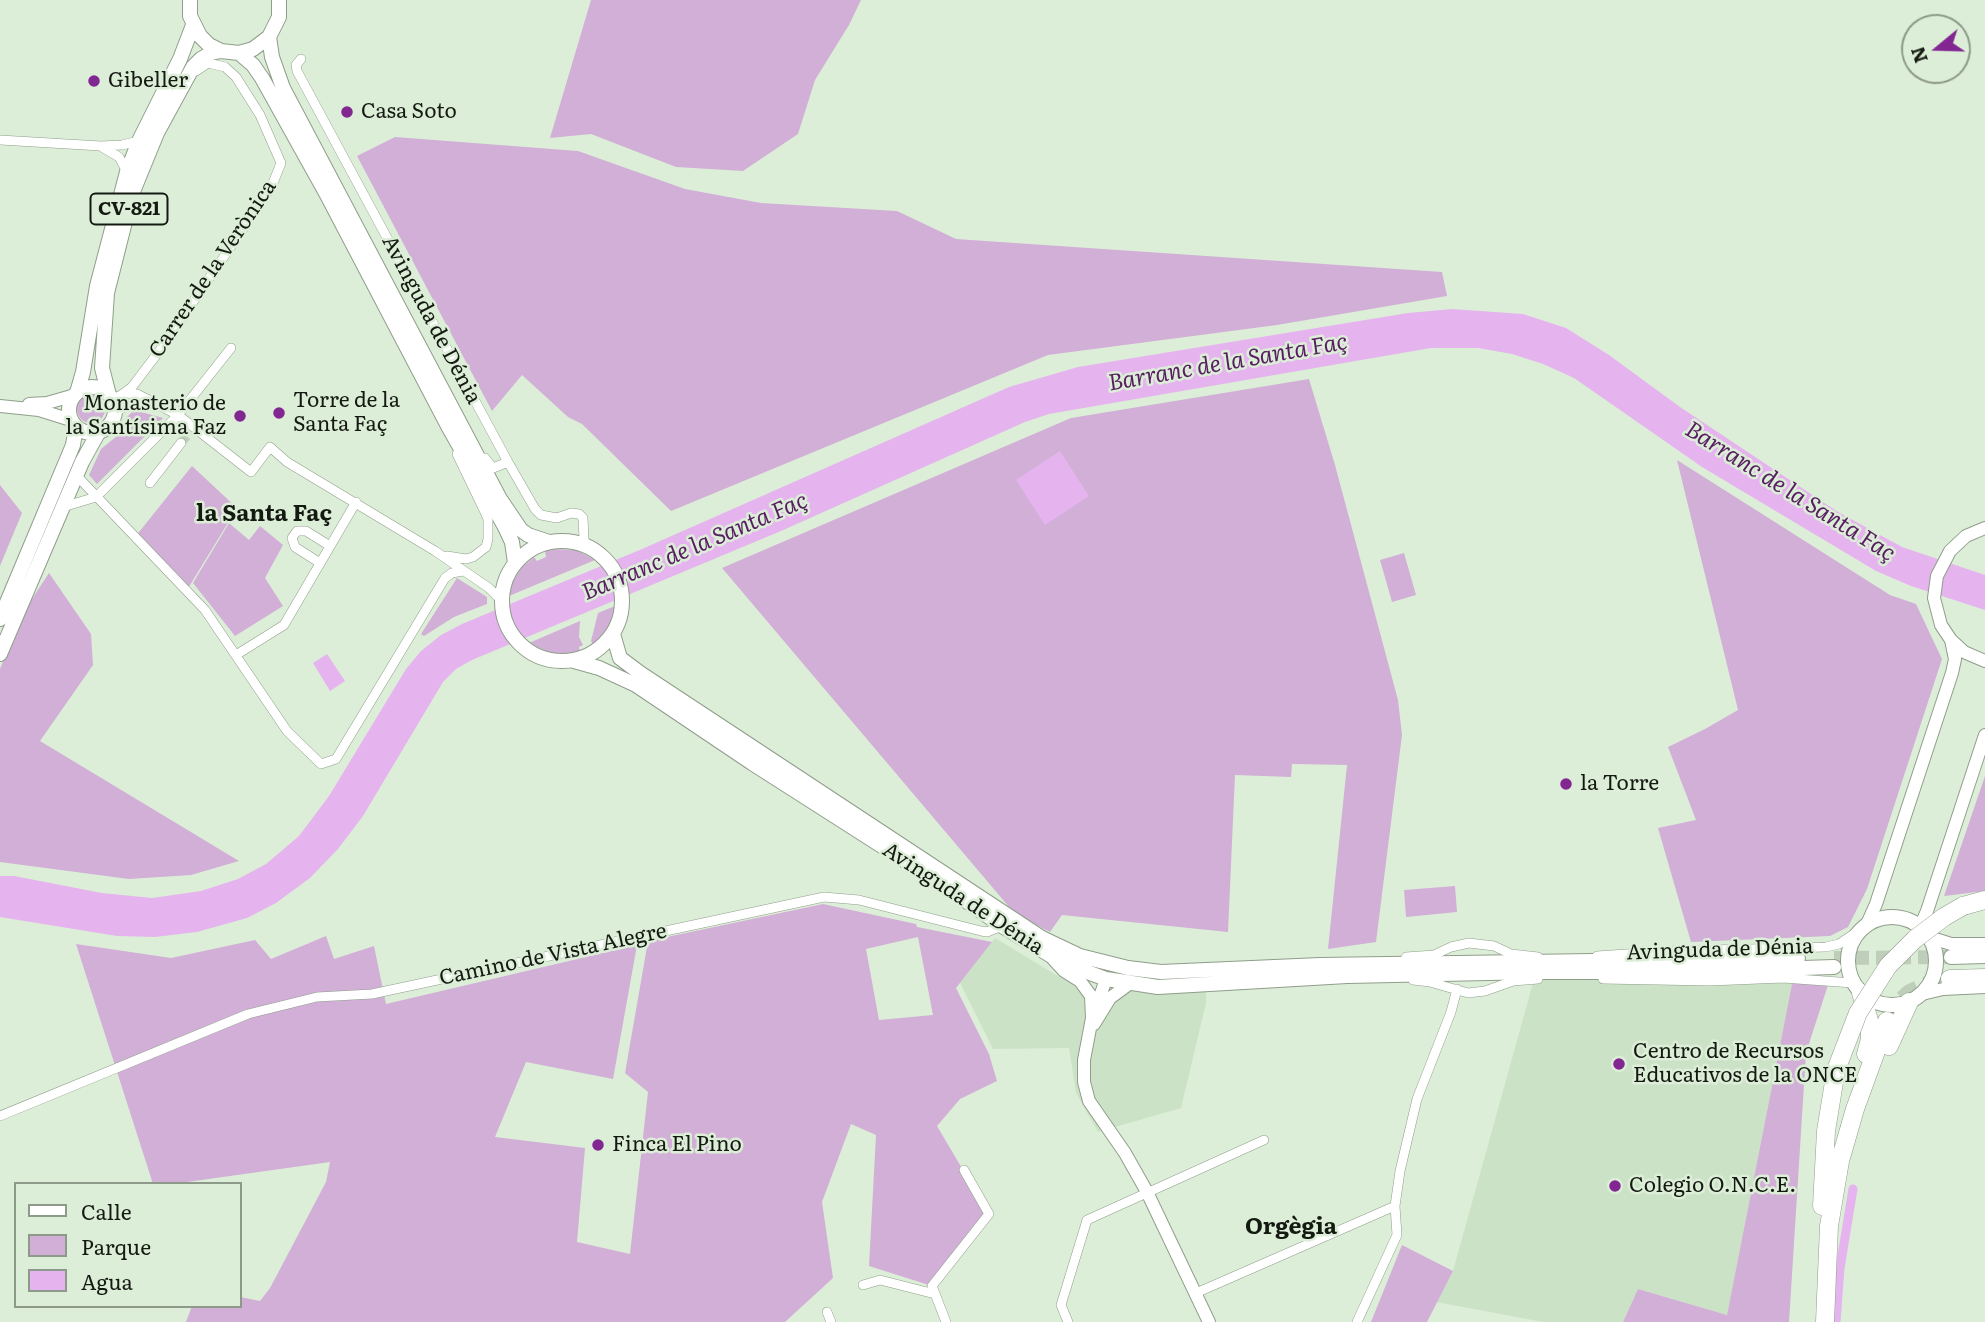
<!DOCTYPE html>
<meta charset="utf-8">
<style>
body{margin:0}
#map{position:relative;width:1985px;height:1322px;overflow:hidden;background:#ddeed8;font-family:Literata,serif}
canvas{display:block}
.legend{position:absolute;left:14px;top:1182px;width:228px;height:126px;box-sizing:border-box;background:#ddeed8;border:2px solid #8d9989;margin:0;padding:9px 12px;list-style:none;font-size:21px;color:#141a12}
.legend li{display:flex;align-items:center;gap:14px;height:35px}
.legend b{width:35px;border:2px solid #8d9989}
.north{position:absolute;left:1901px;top:14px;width:70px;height:70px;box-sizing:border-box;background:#ddeed8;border:2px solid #8d9989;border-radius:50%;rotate:251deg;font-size:19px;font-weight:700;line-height:28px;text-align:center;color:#141a12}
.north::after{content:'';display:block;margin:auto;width:24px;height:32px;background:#822692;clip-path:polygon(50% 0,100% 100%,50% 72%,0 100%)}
</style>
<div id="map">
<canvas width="1985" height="1322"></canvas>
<ul class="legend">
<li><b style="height:9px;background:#fff"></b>Calle</li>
<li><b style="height:19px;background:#d1afd7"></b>Parque</li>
<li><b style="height:19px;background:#e5b4ee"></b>Agua</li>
</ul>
<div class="north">N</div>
</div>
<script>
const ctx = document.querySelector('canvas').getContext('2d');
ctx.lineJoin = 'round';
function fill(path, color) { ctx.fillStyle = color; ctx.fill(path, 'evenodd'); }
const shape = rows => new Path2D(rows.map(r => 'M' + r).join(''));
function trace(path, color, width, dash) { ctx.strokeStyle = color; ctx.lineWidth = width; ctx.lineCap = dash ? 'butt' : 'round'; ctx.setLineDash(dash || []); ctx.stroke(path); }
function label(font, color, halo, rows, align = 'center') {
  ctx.font = font + ' Literata,serif'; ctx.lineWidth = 5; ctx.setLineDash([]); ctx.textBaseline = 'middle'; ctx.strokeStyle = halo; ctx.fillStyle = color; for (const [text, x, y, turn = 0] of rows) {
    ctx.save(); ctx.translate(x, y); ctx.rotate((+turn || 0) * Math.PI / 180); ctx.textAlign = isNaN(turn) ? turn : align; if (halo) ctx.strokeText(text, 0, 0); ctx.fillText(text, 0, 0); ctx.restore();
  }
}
fill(shape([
 [995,938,1081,990,1206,992,1206,1003,1181,1108,1098,1132,1076,1093,1069,1048,993,1049,960,983],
 [1536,972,1793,979,1727,1315,1638,1289,1623,1322,1543,1322,1436,1302,1453,1271]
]), '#cce2c6');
fill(shape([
 [591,0,861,0,849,25,815,80,798,134,743,171,676,167,591,134,550,138],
 [395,137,578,151,685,189,761,203,897,211,956,239,1442,272,1447,296,1277,325,1048,355,671,511,582,424,568,417,522,375,492,411,357,156],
 [1309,379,1335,465,1398,700,1402,735,1376,942,1328,949,1347,765,1292,764,1291,777,1235,775,1228,932,1062,915,1050,932,1015,914,722,568,1071,418],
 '77 409a14 14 0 1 1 28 0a14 14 0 1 1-28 0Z',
 [134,410,163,418,97,484,89,475,101,449,117,436,124,427,127,417],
 [1677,460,1890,595,1916,604,1942,659,1867,889,1848,927,1830,936,1691,942,1658,828,1696,820,1668,747,1705,729,1738,710],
 [192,466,237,508,187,590,135,537],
 [0,485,22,513,0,566],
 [229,523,249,540,260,526,283,545,265,578,283,606,235,636,193,583],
 [553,549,577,550,595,560,509,596,513,581,522,567,534,557,537,561,546,557,545,551],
 [1404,553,1416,595,1392,602,1380,560],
 [49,573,91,634,93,665,40,741,239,861,191,875,129,879,0,862,0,669,22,614],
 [457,578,487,597,487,604,454,617,424,636,421,634],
 [615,606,608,630,593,645,591,641,598,613],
 [580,621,579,637,583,645,579,647,580,652,565,655,550,653,529,643],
 [1985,776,1985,891,1944,896],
 [1455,886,1457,912,1406,917,1404,890],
 [823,904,916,924,917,927,992,942,956,988,989,1054,997,1081,960,1099,937,1126,989,1214,932,1286,869,1266,876,1135,851,1124,822,1202,833,1278,785,1322,186,1322,192,1306,240,1306,240,1297,260,1301,270,1288,326,1182,330,1162,173,1184,153,1184,76,944,171,958,255,940,271,959,326,936,334,959,374,946,386,1004,637,945,613,1079,526,1062,495,1137,585,1148,577,1242,630,1254,648,1092,625,1073,648,941],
 [918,937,933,1015,879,1020,866,949],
 [1793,979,1828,985,1806,1053,1789,1322,1623,1322,1638,1289,1727,1315],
 [1402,1245,1453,1271,1427,1322,1371,1322]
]), '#d1afd7');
fill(shape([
 [1452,309,1523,314,1566,328,1609,355,1680,407,1838,512,1902,547,1985,575,1985,610,1911,586,1876,571,1702,467,1574,378,1543,364,1512,354,1478,348,1431,348,1049,414,1025,422,781,531,472,660,456,669,443,682,363,816,338,849,310,878,276,903,247,918,197,932,155,937,117,936,0,917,0,876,14,876,102,893,152,898,201,891,238,879,266,864,299,836,329,796,406,669,421,651,441,635,462,624,642,549,1009,387,1078,367,1408,313],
 [1060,451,1089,496,1045,525,1016,480],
 [327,654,345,681,330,691,313,663]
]), '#e5b4ee');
trace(shape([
 [1836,1322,1840,1268,1853,1189]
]), '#e5b4ee', 9);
trace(shape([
 [181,443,190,432]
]), '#bfceba', 9, [9, 4.5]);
trace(shape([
 [1834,958,1951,957]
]), '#bfceba', 14, [14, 7]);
trace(shape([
 [1887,1021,1900,1002,1910,993,1939,980,1950,979]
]), '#bfceba', 18, [18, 9]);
const street = shape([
 [301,59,296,65,297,71,508,462,535,509,541,515,557,518,571,513,579,514,583,518,584,539,582,544],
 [0,140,101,146,122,145,139,141],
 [102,147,119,157,127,172],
 [124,393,132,387,160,350,271,188,281,163,260,115,236,77,225,67,208,63,196,71],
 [113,400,124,393,137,394,178,415,251,472,270,447,287,462,435,551,489,588,501,600],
 [115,412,132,403,153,404],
 [485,458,493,468,508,462],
 [76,475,205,610,287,731,321,764,336,759,445,578,452,573,463,571],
 [150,483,181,443],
 [63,507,96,497,178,415,231,348],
 [447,556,466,559,473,557,486,547,488,539,488,519,484,510,457,454],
 [320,563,295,547,292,538,297,531,306,531,330,546],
 [236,655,284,625,356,502],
 [1597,956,1671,951,1826,947,1839,944,1860,930],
 [1406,957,1434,955,1451,947,1469,943,1494,946,1511,954,1538,957],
 [1603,979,1710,981,1783,978,1853,983],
 [1413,980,1430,982,1468,993,1485,991,1513,981,1538,979],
 [0,1116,248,1014,317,997,372,994,824,897,859,900,981,931,987,932,1002,926],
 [863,1285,880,1280,935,1294],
 [1196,1293,1395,1206],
 [827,1312,831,1322],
 [946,1322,932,1286,989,1214,964,1170],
 [1068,1322,1061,1305,1087,1220,1264,1140],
 [1357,1322,1397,1235,1395,1206,1400,1171,1417,1099,1451,1012,1457,989]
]);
const secondary = shape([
 [29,404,47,403,75,395],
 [0,406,39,410,71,420],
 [1985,528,1966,536,1950,551,1937,576,1934,598,1941,625,1951,640,1964,652,1985,661],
 [1867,924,1876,904,1952,673,1955,659,1951,640],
 [1920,927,1927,911,1985,735],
 [1929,937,1951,944,1985,944],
 [1053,959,1064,971,1080,981,1091,996,1092,1018,1084,1060,1084,1082,1089,1101,1125,1153,1147,1192,1209,1322],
 [1922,994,1943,989,1985,987],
 [1095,1011,1106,979],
 [1094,1024,1110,998,1129,984]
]);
const primary = shape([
 [190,0,190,16,200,36,209,45,221,51,239,53,253,49,269,37,279,17,279,0],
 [269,37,272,57,283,88,500,499,521,530,528,535,549,542],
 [239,53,253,65,262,78,326,193,448,426,505,527,512,542,515,563],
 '69 410a23 23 0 1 1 46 0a23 23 0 1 1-46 0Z',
 [77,393,83,372,97,286,127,172,139,141,180,59,193,25],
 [109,395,102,368,107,293,132,194,157,133,193,67,201,59,211,53,221,51],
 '502 601a60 60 0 1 1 120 0a60 60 0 1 1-120 0Z',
 [0,619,73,445,76,427],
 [613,634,620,658,640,673,1042,938,1080,956,1128,968,1161,972,1320,965,1798,958],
 [0,654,82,462,98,433],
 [574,661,599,668,636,685,752,763,943,885,1002,926,1063,963,1106,979,1158,987,1347,976,1536,972,1677,972,1834,967],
 '1848 961a44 44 0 1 1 88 0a44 44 0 1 1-88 0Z',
 [1951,957,1985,956]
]);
const highway = shape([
 [1963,906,1985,900],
 [1950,979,1985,978],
 [1861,993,1870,1024,1870,1039,1866,1054],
 [1889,1046,1909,1002],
 [1822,1206,1826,1131,1836,1070],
 [1825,1322,1829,1226,1840,1161,1855,1109,1887,1021]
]);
trace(street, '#8f9e8a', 10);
trace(secondary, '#8f9e8a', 14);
trace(primary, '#8f9e8a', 16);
trace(highway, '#8f9e8a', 19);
trace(street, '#fff', 9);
trace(secondary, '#fff', 12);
trace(primary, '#fff', 14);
trace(highway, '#fff', 18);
const highwayBridge = shape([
 [1836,1070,1858,1013,1888,966,1915,939,1944,917,1963,906]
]);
trace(highwayBridge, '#8f9e8a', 19, []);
trace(highwayBridge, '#fff', 18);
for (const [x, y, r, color] of [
 [94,81,7,"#822692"],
 [347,112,7,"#822692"],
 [279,413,7,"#822692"],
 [240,416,7,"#822692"],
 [1566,784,7,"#822692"],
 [1619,1064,7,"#822692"],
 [598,1145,7,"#822692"],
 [1615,1186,7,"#822692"]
]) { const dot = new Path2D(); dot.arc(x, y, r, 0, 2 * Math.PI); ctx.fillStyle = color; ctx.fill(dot); trace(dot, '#ddeed8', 2.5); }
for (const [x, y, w] of [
 [129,209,77]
]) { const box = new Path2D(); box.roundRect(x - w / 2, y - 15.5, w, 31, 5); ctx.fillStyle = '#ddeed8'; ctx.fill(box); trace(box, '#141a12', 2); }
label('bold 19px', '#141a12', null, [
 ["CV-821",129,209]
]);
label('21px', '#141a12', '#ddeed8', [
 ["Gibeller",108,81],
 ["Casa Soto",361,112],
 ["Torre de la",293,401],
 ["Santa Faç",293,425],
 ["Monasterio de",226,404,"right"],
 ["la Santísima Faz",226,428,"right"],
 ["la Torre",1580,784],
 ["Centro de Recursos",1633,1052],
 ["Educativos de la ONCE",1633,1076],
 ["Finca El Pino",612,1145],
 ["Colegio O.N.C.E.",1629,1186]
], 'left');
label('21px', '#141a12', '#ddeed8', [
 ["Carrer de la Verònica",213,269,-56],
 ["Avinguda de Dénia",431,320,62],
 ["Avinguda de Dénia",963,899,33],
 ["Avinguda de Dénia",1720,950,-2],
 ["Camino de Vista Alegre",553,955,-12]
]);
label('italic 23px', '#571e61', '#ddeed8', [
 ["Barranc de la Santa Faç",1228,363,-10],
 ["Barranc de la Santa Faç",1790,492,32],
 ["Barranc de la Santa Faç",695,547,-23]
]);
label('bold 23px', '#141a12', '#ddeed8', [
 ["la Santa Faç",264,514],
 ["Orgègia",1291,1227]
]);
</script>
